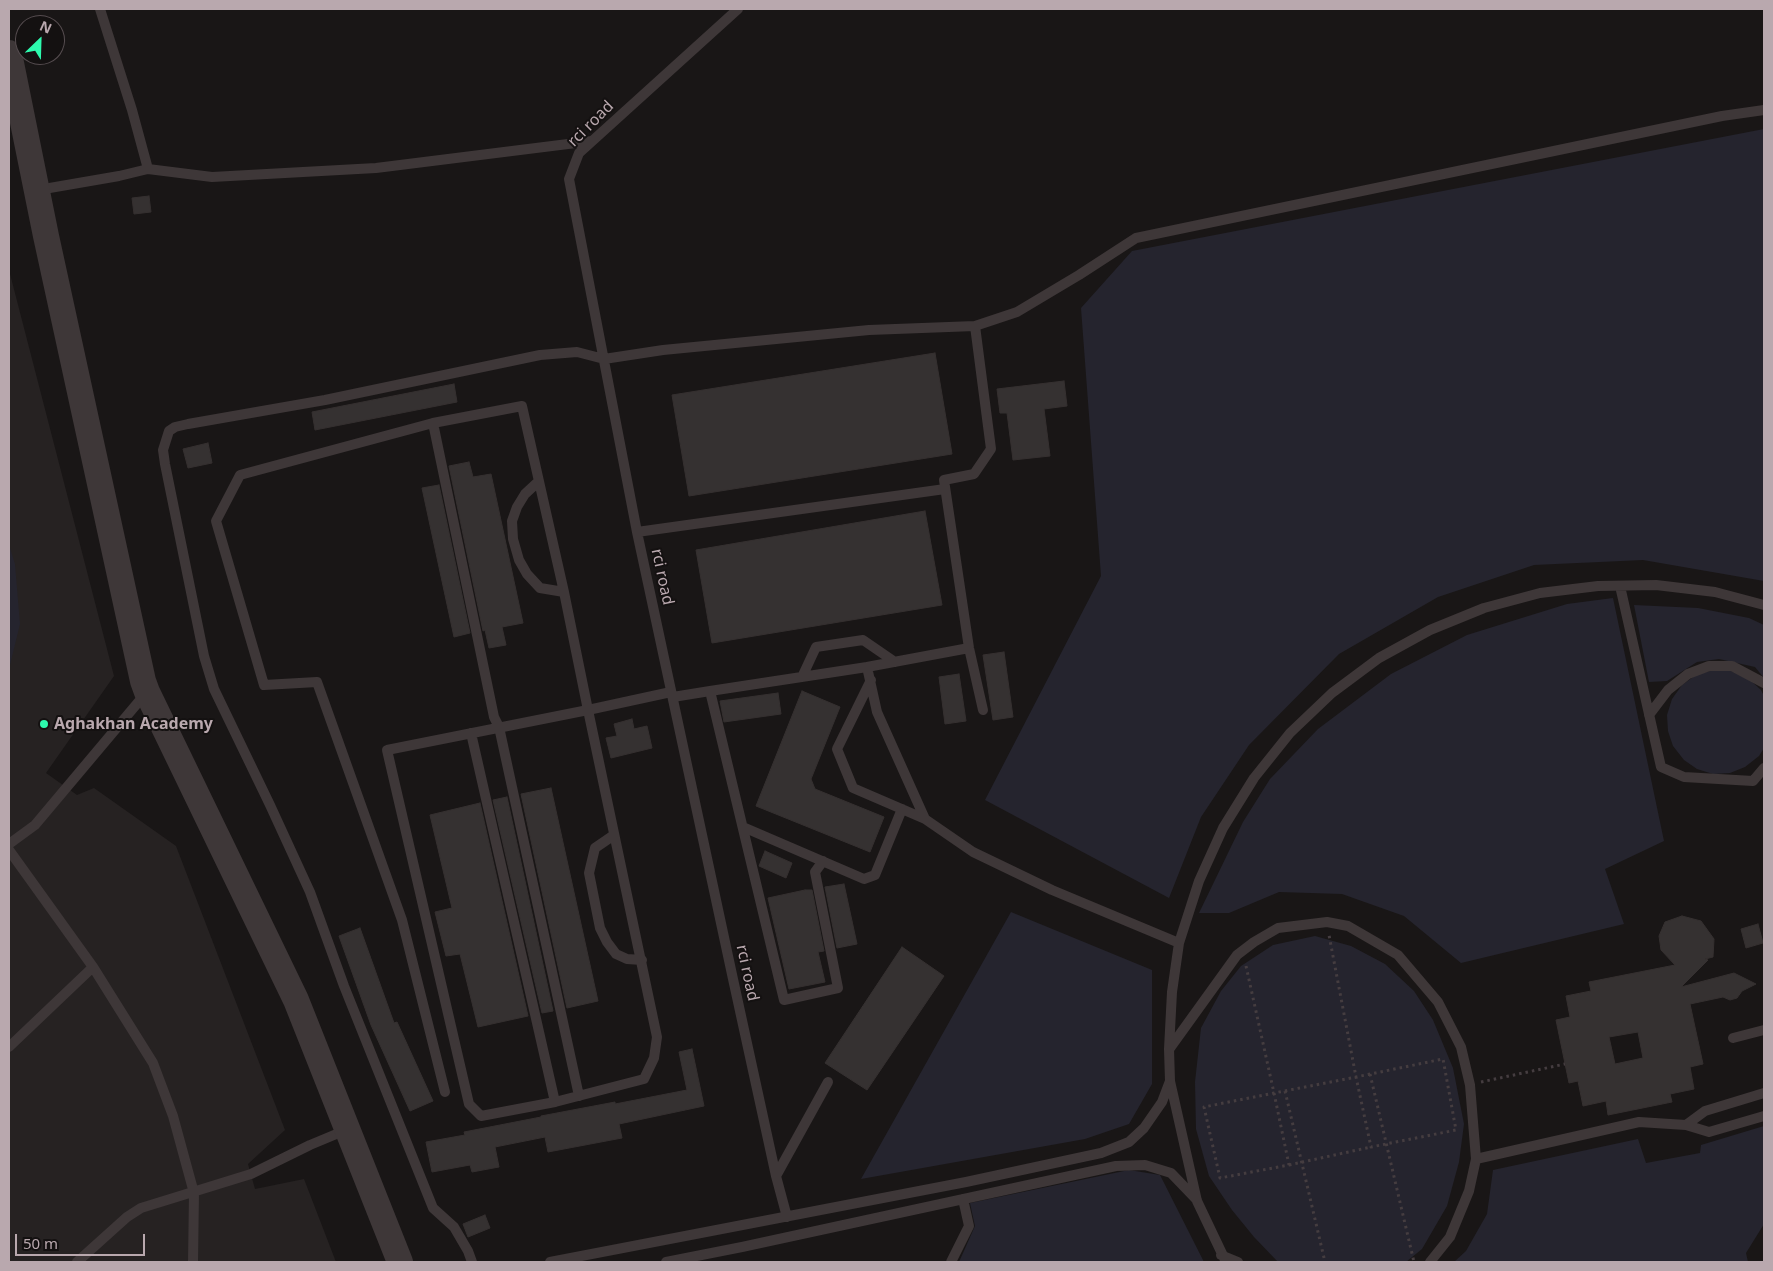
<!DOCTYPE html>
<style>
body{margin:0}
#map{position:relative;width:1773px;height:1271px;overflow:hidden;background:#191616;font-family:"Noto Sans",sans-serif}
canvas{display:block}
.frame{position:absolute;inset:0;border:10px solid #b9a8ae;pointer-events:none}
.north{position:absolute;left:15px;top:15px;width:50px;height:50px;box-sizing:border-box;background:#141111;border:1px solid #564d50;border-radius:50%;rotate:24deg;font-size:14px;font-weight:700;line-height:20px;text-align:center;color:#b9a8ae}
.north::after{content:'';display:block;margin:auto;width:18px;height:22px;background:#2dfaae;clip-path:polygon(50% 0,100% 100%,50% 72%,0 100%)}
.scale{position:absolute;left:15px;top:1234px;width:130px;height:22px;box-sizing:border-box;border:2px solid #b9a8ae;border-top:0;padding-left:6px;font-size:15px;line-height:18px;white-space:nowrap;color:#b9a8ae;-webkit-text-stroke:4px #141111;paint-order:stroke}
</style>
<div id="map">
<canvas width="1773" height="1271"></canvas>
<div class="frame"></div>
<div class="north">N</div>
<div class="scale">50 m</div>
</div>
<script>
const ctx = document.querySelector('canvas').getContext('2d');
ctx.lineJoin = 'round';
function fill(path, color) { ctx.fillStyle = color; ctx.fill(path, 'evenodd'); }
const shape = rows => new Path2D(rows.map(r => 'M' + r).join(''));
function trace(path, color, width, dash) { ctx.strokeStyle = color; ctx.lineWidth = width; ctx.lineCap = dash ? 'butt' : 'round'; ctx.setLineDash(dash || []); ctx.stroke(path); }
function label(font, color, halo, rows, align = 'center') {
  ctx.font = font + ' "Noto Sans",sans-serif'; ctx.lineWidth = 4; ctx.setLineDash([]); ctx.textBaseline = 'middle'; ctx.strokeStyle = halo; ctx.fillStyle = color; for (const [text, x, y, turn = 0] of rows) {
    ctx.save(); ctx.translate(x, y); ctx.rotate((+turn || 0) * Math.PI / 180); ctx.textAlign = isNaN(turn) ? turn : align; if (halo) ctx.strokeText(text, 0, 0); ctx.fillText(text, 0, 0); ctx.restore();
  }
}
fill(shape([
 [9,270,114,676,46,773,77,795,94,788,176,846,285,1130,248,1164,255,1189,304,1179,336,1262,9,1262]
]), '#262222');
fill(shape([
 [1764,129,1764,581,1643,560,1534,565,1438,597,1339,654,1249,745,1201,817,1169,898,985,800,1101,576,1081,308,1132,251],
 [9,545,15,564,20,624,9,669],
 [1613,598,1664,841,1605,869,1624,924,1461,963,1404,916,1342,894,1279,892,1229,913,1199,913,1243,822,1270,779,1318,729,1391,674,1467,635,1567,604],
 [1634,605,1698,608,1749,618,1764,625,1764,678,1755,667,1719,659,1697,662,1667,681,1649,682],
 [1713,670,1731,671,1748,678,1761,690,1764,696,1764,748,1759,756,1745,767,1730,773,1713,774,1697,769,1684,760,1673,746,1668,731,1667,715,1672,699,1682,685,1696,675],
 [1011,912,1152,970,1152,1084,1129,1124,1085,1139,861,1179],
 [1315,936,1351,946,1385,964,1414,991,1433,1020,1453,1068,1464,1124,1459,1162,1447,1206,1422,1249,1406,1262,1278,1262,1254,1237,1232,1210,1209,1176,1196,1129,1195,1082,1201,1028,1221,991,1241,966,1273,945],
 [1764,1126,1764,1224,1746,1253,1748,1262,1454,1262,1466,1251,1487,1214,1493,1170,1638,1139,1646,1163,1700,1153,1701,1145],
 [1129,1170,1160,1175,1204,1262,959,1262,975,1226,970,1203]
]), '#25242e');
const building = shape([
 [149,196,151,212,134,214,132,198,149,196],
 [935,353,952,454,689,496,672,395,935,353],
 [1064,381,1067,406,1044,409,1050,456,1013,460,1007,413,1000,413,997,389,1064,381],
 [454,384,457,402,315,430,312,412,454,384],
 [208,443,212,463,188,468,183,449,208,443],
 [469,462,473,477,491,474,523,623,502,627,506,645,489,648,485,630,483,631,449,466,469,462],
 [439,485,470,633,454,637,422,488,439,485],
 [925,511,942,605,712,643,696,550,925,511],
 [1004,652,1013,717,993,720,983,655,1004,652],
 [959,674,966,721,945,724,939,677,959,674],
 [802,691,840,707,811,779,815,789,884,817,870,852,756,806,802,691],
 [778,693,781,714,724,722,720,701,778,693],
 [632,719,634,729,647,726,652,748,611,758,606,738,617,736,614,724,632,719],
 [551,788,598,1001,567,1008,521,794,551,788],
 [507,797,553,1011,542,1013,493,800,507,797],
 [480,803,528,1016,478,1027,460,954,446,956,435,912,452,908,430,815,480,803],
 [765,851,792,863,786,878,759,866,765,851],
 [844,884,857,944,837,948,825,887,844,884],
 [805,890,812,890,824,951,818,952,825,982,789,989,768,898,805,890],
 [1682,916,1701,921,1714,939,1713,957,1705,959,1708,960,1681,987,1734,973,1756,984,1742,991,1737,998,1730,1000,1723,997,1690,1004,1703,1064,1690,1067,1694,1089,1670,1094,1672,1102,1608,1115,1606,1101,1583,1106,1578,1081,1569,1083,1556,1020,1570,1017,1566,996,1591,991,1589,982,1675,965,1661,950,1659,936,1665,922,1682,916],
 [1638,1032,1643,1058,1615,1064,1609,1037,1638,1032],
 [1758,924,1763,943,1746,948,1741,929,1758,924],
 [360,928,394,1023,397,1022,433,1101,410,1111,371,1025,339,936,360,928],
 [902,947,944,976,867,1090,825,1063,902,947],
 [692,1049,704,1106,619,1124,622,1138,548,1152,545,1137,495,1147,499,1167,472,1172,470,1165,432,1172,426,1142,465,1135,464,1132,541,1117,541,1116,615,1102,615,1104,687,1090,679,1052,692,1049],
 [485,1215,490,1228,468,1237,463,1224,485,1215]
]);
fill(building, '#353131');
trace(building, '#353030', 1);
trace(shape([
 [1246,966,1274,1093,1289,1165,1220,1178,1204,1107,1274,1093,1356,1077,1443,1059,1456,1130,1371,1147,1356,1077,1329,935],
 [1370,1074,1414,1262],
 [1481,1082,1565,1064],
 [1285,1091,1325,1262],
 [1289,1165,1371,1147]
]), '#453d40', 3, [2.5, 4]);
trace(shape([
 [100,9,132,110,148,169],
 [738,9,579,153,569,179,637,532,733,979,776,1176,787,1217],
 [38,190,119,176,148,169,212,177,376,168,592,141],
 [975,326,991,449,974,474,944,480,969,648,983,710],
 [433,423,494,717,499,727,579,1096],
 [539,481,525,494,517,507,512,521,513,539,519,560,527,574,540,588,564,592],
 [637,532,945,489],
 [1620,586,1661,767,1684,777,1753,781,1764,768],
 [867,667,969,648],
 [802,677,816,647,863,640,895,662],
 [871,680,837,749,853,788,925,819],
 [673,697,710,691],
 [1649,715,1668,690,1688,674,1709,666,1732,666,1764,683],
 [471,733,555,1102],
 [743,827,864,879,875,875,902,809],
 [614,835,595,848,589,873,600,928,607,942,616,954,627,959,642,960],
 [9,844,35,825,146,693],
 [9,850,93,967,153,1063,173,1116,194,1193,193,1262],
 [823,861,815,872,838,988,784,1000,710,691,867,667,877,712,925,819,973,852,1052,890,1179,943],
 [1733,1038,1764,1030],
 [9,1047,93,967],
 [1170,1048,1237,955,1254,942,1278,928,1327,922,1348,926,1398,955,1438,1002,1461,1047,1470,1085,1476,1159,1469,1191,1450,1237,1430,1262],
 [445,1092,402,920,317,682,264,685,216,521,240,475,433,423,522,406,564,592,588,710,657,1037,654,1058,644,1079,555,1102,481,1116,469,1104,387,750,588,710,671,692],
 [1686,1125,1705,1111,1764,1093],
 [1476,1159,1639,1122,1686,1125,1709,1132,1764,1116],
 [776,1176,828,1082],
 [1221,1255,1238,1262],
 [77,1262,127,1217,141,1208,251,1174,310,1145,346,1130],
 [472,1262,468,1251,454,1227,433,1208,344,986,310,892,270,805,214,689,204,656,165,464,163,450,169,431,175,427,188,424,325,400,540,355,577,352,604,359,663,350,869,330,975,326,1017,312,1079,275,1136,238,1722,116,1764,110],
 [550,1262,966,1182,1101,1153,1129,1142,1144,1128,1162,1102,1170,1081],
 [666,1262,742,1247,1116,1166,1145,1165,1171,1173,1197,1200],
 [951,1262,969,1226,963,1199],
 [1226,1262,1197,1201,1170,1081,1169,1049,1172,992,1179,943,1199,881,1223,828,1254,778,1290,733,1332,693,1379,658,1430,630,1484,608,1540,593,1598,586,1656,585,1715,592,1764,605]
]), '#3e3738', 10);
trace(shape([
 [9,53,46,236,143,681,147,692,296,1000,400,1262]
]), '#3e3738', 26);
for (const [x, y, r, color] of [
 [44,724,5,"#2dfaae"]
]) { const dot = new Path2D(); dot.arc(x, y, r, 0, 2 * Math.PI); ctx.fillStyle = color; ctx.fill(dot); trace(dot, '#141111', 2); }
label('16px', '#b9a8ae', '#141111', [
 ["rci road",591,124,-45],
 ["rci road",662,577,78],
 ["rci road",747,973,78]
]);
label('bold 16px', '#b9a8ae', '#141111', [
 ["Aghakhan Academy",54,724]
], 'left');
</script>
